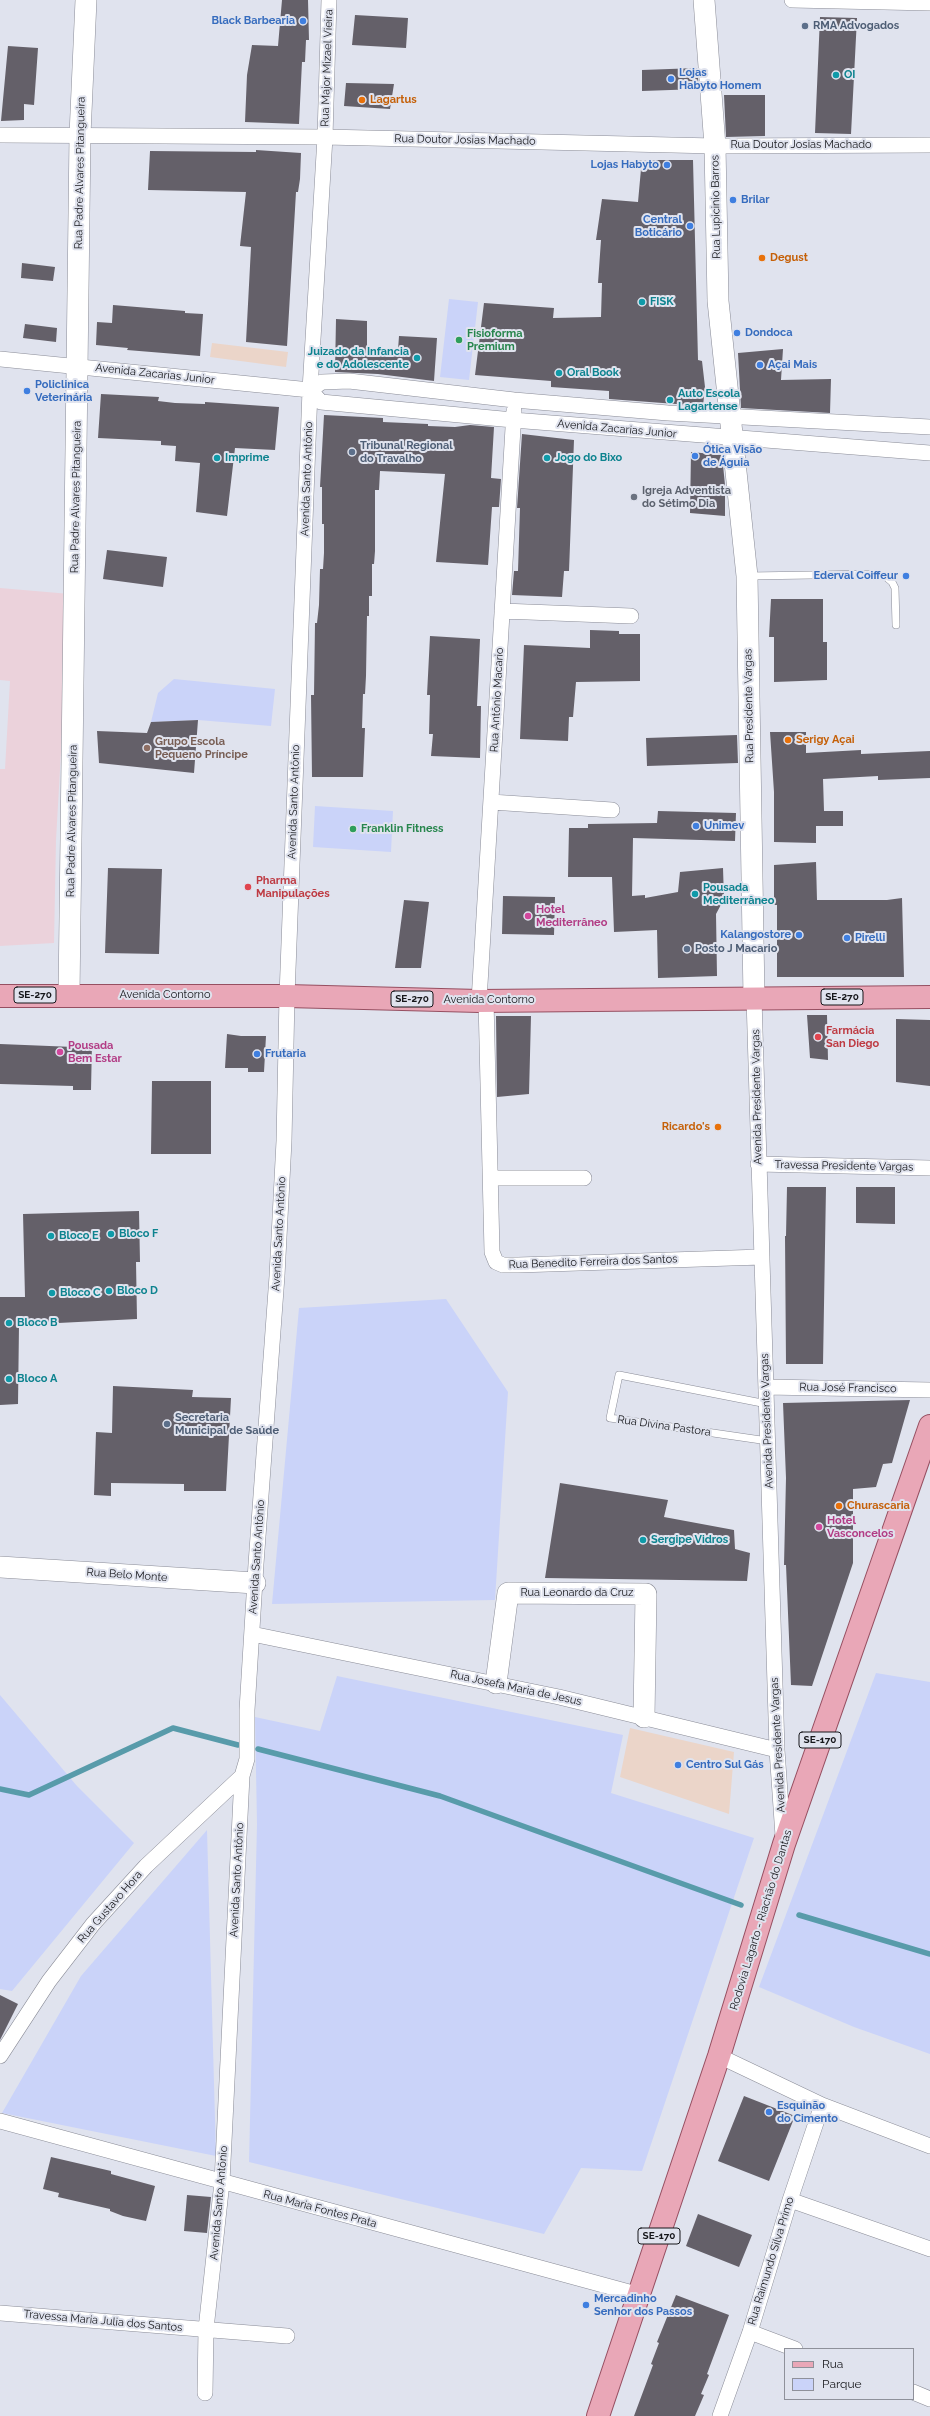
<!DOCTYPE html>
<meta charset="utf-8">
<style>
body{margin:0}
#map{position:relative;width:930px;height:2416px;overflow:hidden;background:#e0e3ee;font-family:Raleway,sans-serif}
canvas{display:block}
.legend{position:absolute;left:784px;top:2348px;width:130px;height:52px;box-sizing:border-box;background:#e0e3ee;border:1px solid #8f919a;margin:0;padding:5px 7px;list-style:none;font-size:12px;color:#16171b}
.legend li{display:flex;align-items:center;gap:8px;height:20px}
.legend b{width:20px;border:1px solid #8f919a}
</style>
<div id="map">
<canvas width="930" height="2416"></canvas>
<ul class="legend">
<li><b style="height:5px;background:#e9a7b7"></b>Rua</li>
<li><b style="height:11px;background:#cad3f9"></b>Parque</li>
</ul>
</div>
<script>
const ctx = document.querySelector('canvas').getContext('2d');
ctx.lineJoin = 'round';
function fill(path, color) { ctx.fillStyle = color; ctx.fill(path, 'evenodd'); }
const shape = rows => new Path2D(rows.map(r => 'M' + r).join(''));
function trace(path, color, width, dash) { ctx.strokeStyle = color; ctx.lineWidth = width; ctx.lineCap = dash ? 'butt' : 'round'; ctx.setLineDash(dash || []); ctx.stroke(path); }
function label(font, color, halo, rows, align = 'center') {
  ctx.font = font + ' Raleway,sans-serif'; ctx.lineWidth = 4; ctx.setLineDash([]); ctx.textBaseline = 'middle'; ctx.strokeStyle = halo; ctx.fillStyle = color; for (const [text, x, y, turn = 0] of rows) {
    ctx.save(); ctx.translate(x, y); ctx.rotate((+turn || 0) * Math.PI / 180); ctx.textAlign = isNaN(turn) ? turn : align; if (halo) ctx.strokeText(text, 0, 0); ctx.fillText(text, 0, 0); ctx.restore();
  }
}
fill(shape([
 [212,343,288,352,286,367,210,357],
 [630,1728,734,1752,729,1814,620,1777]
]), '#ebd5c9');
fill(shape([
 [0,588,70,594,56,840,54,943,0,946,0,769,5,769,10,681,0,680]
]), '#ebd2db');
fill(shape([
 [449,299,478,302,469,380,440,377],
 [174,679,275,689,271,726,198,720,151,722,158,693],
 [315,806,393,811,391,852,313,847],
 [446,1299,508,1392,495,1600,272,1604,299,1308],
 [876,1673,930,1682,930,2054,854,2027,759,1987],
 [337,1676,623,1735,611,1793,754,1838,642,2171,581,2168,544,2234,249,2162,257,1824,255,1717,320,1731],
 [0,1695,77,1786,134,1843,12,1991,0,1989],
 [207,1830,216,2156,2,2113,81,1976]
]), '#cad3f9');
trace(shape([
 [258,1749,440,1796,741,1905],
 [0,1789,29,1795,173,1728,238,1745],
 [799,1915,930,1954]
]), '#589baa', 5.5);
fill(shape([
 [282,0,308,0,309,40,306,40,305,62,302,62,299,124,245,122,247,75,252,45,278,46],
 [355,15,408,18,406,48,352,45],
 [820,17,857,18,851,134,815,133],
 [8,46,38,48,34,105,24,104,24,120,1,121],
 [697,68,699,89,642,91,642,70],
 [346,83,394,84,390,109,344,106],
 [724,95,765,95,765,136,726,137],
 [256,150,301,153,300,179,298,192,296,192,287,346,246,342,251,247,240,246,246,192,148,190,150,151,256,152],
 [639,160,693,160,698,360,702,361,705,387,703,406,609,399,609,391,551,387,551,381,475,375,484,303,554,308,553,318,601,317,602,283,598,283,601,240,596,240,602,199,638,202,641,169],
 [22,263,55,267,53,281,21,278],
 [113,305,185,311,185,313,203,314,200,356,127,350,128,348,96,345,97,322,112,323],
 [336,319,367,321,367,348,398,350,399,336,437,338,434,381,378,374,335,372],
 [25,324,57,328,56,342,23,338],
 [783,349,781,380,831,379,830,413,741,408,738,353],
 [101,394,159,397,158,401,175,403,205,404,205,402,279,407,275,450,235,448,227,516,196,512,200,463,175,461,176,446,161,445,161,441,98,438],
 [324,415,383,418,383,422,428,424,428,426,455,427,470,425,494,427,491,478,501,479,499,507,492,507,488,565,436,562,445,474,380,471,379,490,375,490,375,551,374,564,372,564,372,596,369,596,369,616,367,616,366,676,365,694,363,694,362,728,365,728,363,777,312,777,311,695,314,695,315,623,317,623,319,605,320,569,323,569,324,553,324,524,322,524,322,487,320,487],
 [522,434,574,440,569,571,564,571,562,597,512,595,514,571,518,571,520,508,517,508],
 [691,452,722,455,725,485,725,516,690,513],
 [107,550,167,557,163,587,103,579],
 [771,599,823,599,823,642,827,642,827,680,774,682,774,637,769,637],
 [590,630,619,631,619,634,640,634,640,681,576,682,573,717,569,717,568,741,520,739,524,645,590,648],
 [430,636,480,639,477,706,481,706,480,758,431,756,433,734,429,734,430,695,427,695],
 [198,720,194,773,99,763,97,731,147,733,151,722],
 [770,732,806,732,806,753,861,750,861,754,930,751,930,778,878,780,878,776,823,779,824,811,843,811,843,826,816,826,816,843,774,842,774,792],
 [737,735,738,763,647,766,646,738],
 [658,811,736,813,735,841,633,838,632,896,645,895,645,898,678,892,680,872,723,868,724,899,716,914,717,976,658,978,657,930,614,932,612,877,568,877,569,828,588,828,588,824,657,823],
 [816,862,817,900,887,900,902,898,904,977,777,977,777,905,774,905,774,865],
 [108,868,162,869,159,954,105,953],
 [503,896,555,897,554,935,502,934],
 [404,900,429,902,421,968,395,968],
 [807,1015,827,1015,828,1060,810,1058],
 [496,1016,531,1016,529,1094,497,1097],
 [896,1019,930,1020,930,1086,896,1082],
 [227,1034,241,1036,266,1036,264,1072,248,1072,248,1068,225,1068],
 [74,1043,92,1043,91,1090,73,1090,73,1086,0,1084,0,1044,74,1047],
 [152,1081,211,1081,211,1154,151,1154],
 [787,1187,826,1187,823,1364,786,1364,785,1236,786,1236],
 [856,1187,895,1187,895,1224,856,1223],
 [139,1211,140,1262,136,1262,137,1319,19,1325,18,1404,0,1405,0,1297,25,1297,23,1214],
 [113,1386,193,1390,192,1397,231,1398,226,1491,184,1491,184,1484,111,1483,111,1496,94,1495,96,1432,112,1433],
 [910,1400,892,1463,883,1464,876,1487,853,1489,853,1563,812,1686,791,1685,786,1565,784,1565,786,1478,783,1403],
 [560,1483,668,1500,664,1517,734,1530,735,1549,750,1553,747,1581,545,1578],
 [0,1995,18,2004,0,2040],
 [744,2096,795,2116,769,2181,718,2161],
 [51,2157,111,2171,111,2174,155,2186,146,2221,123,2216,110,2211,110,2209,58,2197,59,2193,43,2189],
 [187,2195,211,2197,207,2233,184,2231],
 [698,2214,752,2235,739,2267,686,2246],
 [676,2295,729,2315,707,2374,709,2375,701,2394,704,2395,695,2416,634,2416,653,2365,651,2364,659,2343,657,2342]
]), '#646069');
const lane = shape([
 [749,576,875,574,886,577,892,582,895,588,896,625],
 [767,1404,619,1375,610,1418,768,1441]
]);
const street = shape([
 [792,0,930,3],
 [0,135,325,137,715,146,930,145],
 [0,359,310,390,321,402,513,420,930,453],
 [310,390,322,382,349,381,514,400,668,413,930,427],
 [502,611,631,616],
 [491,802,612,810],
 [754,998,777,1750,783,1836],
 [486,1000,492,1252,496,1262,503,1265,518,1265,762,1257],
 [479,1001,514,411],
 [758,1164,930,1168],
 [492,1178,584,1178],
 [766,1387,930,1390],
 [252,1634,559,1697,777,1750],
 [0,2056,49,1981,93,1924,146,1866,242,1776],
 [719,2056,822,2105,930,2146],
 [0,2121,640,2295],
 [790,2200,930,2249],
 [0,2313,287,2336],
 [750,2332,795,2349],
 [913,2392,930,2399],
 [205,2393,206,2329,222,2182,242,1776,247,1759,247,1710,256,1564,277,1276,284,1141,287,996,310,390,325,137,329,0],
 [720,2416,750,2332,790,2200,822,2105]
]);
const secondary = shape([
 [704,0,715,146,718,301,747,576,754,998],
 [69,995,80,135,86,0],
 [0,1567,255,1583],
 [496,1683,508,1593,646,1594,644,1717]
]);
const primary = shape([
 [0,996,287,996,479,1001,930,997],
 [598,2416,719,2056,784,1844,930,1426]
]);
trace(lane, '#8a8c97', 8);
trace(street, '#8a8c97', 16);
trace(secondary, '#8a8c97', 22);
trace(primary, '#964f61', 24);
trace(lane, '#fff', 7);
trace(street, '#fff', 15);
trace(secondary, '#fff', 21);
trace(primary, '#e9a7b7', 22);
for (const [x, y, r, color] of [
 [303,21,4,"#3f7fe0"],
 [805,26,4,"#5c6f8a"],
 [836,75,4,"#0f9aa8"],
 [671,79,4,"#3f7fe0"],
 [362,100,4,"#e8710a"],
 [667,165,4,"#3f7fe0"],
 [733,200,4,"#3f7fe0"],
 [690,226,4,"#3f7fe0"],
 [762,258,4,"#e8710a"],
 [642,302,4,"#0f9aa8"],
 [737,333,4,"#3f7fe0"],
 [459,340,4,"#2e9e5b"],
 [417,358,4,"#0f9aa8"],
 [760,365,4,"#3f7fe0"],
 [559,373,4,"#0f9aa8"],
 [27,391,4,"#3f7fe0"],
 [670,400,4,"#0f9aa8"],
 [352,452,4,"#5c6f8a"],
 [695,456,4,"#3f7fe0"],
 [217,458,4,"#0f9aa8"],
 [547,458,4,"#0f9aa8"],
 [634,497,4,"#6b7280"],
 [906,576,4,"#3f7fe0"],
 [788,740,4,"#e8710a"],
 [147,748,4,"#8d6e63"],
 [696,826,4,"#3f7fe0"],
 [353,829,4,"#2e9e5b"],
 [248,887,4,"#e0444e"],
 [695,894,4,"#0f9aa8"],
 [528,916,4,"#d1479c"],
 [799,935,4,"#3f7fe0"],
 [847,938,4,"#3f7fe0"],
 [687,949,4,"#5c6f8a"],
 [818,1037,4,"#e0444e"],
 [60,1052,4,"#d1479c"],
 [257,1054,4,"#3f7fe0"],
 [718,1127,4,"#e8710a"],
 [111,1234,4,"#0f9aa8"],
 [51,1236,4,"#0f9aa8"],
 [109,1291,4,"#0f9aa8"],
 [52,1293,4,"#0f9aa8"],
 [9,1323,4,"#0f9aa8"],
 [9,1379,4,"#0f9aa8"],
 [167,1424,4,"#5c6f8a"],
 [839,1506,4,"#e8710a"],
 [819,1527,4,"#d1479c"],
 [643,1540,4,"#0f9aa8"],
 [678,1765,4,"#3f7fe0"],
 [769,2112,4,"#3f7fe0"],
 [586,2305,4,"#3f7fe0"]
]) { const dot = new Path2D(); dot.arc(x, y, r, 0, 2 * Math.PI); ctx.fillStyle = color; ctx.fill(dot); trace(dot, '#e0e3ee', 1.5); }
for (const [x, y, w] of [
 [35,995,42],
 [842,997,42],
 [412,999,42],
 [820,1740,42],
 [659,2236,42]
]) { const box = new Path2D(); box.roundRect(x - w / 2, y - 8, w, 16, 3); ctx.fillStyle = '#e0e3ee'; ctx.fill(box); trace(box, '#16171b', 1); }
label('bold 10px', '#16171b', null, [
 ["SE-270",35,995],
 ["SE-270",842,997],
 ["SE-270",412,999],
 ["SE-170",820,1740],
 ["SE-170",659,2236]
]);
label('bold 11px', '#366cbe', '#e0e3ee', [
 ["Black Barbearia",295,21,"right"],
 ["Lojas",679,73],
 ["Habyto Homem",679,86],
 ["Lojas Habyto",659,165,"right"],
 ["Brilar",741,200],
 ["Central",682,220,"right"],
 ["Boticário",682,233,"right"],
 ["Dondoca",745,333],
 ["Açai Mais",768,365],
 ["Policlinica",35,385],
 ["Veterinária",35,398],
 ["Ótica Visão",703,450],
 ["de Águia",703,463],
 ["Ederval Coiffeur",898,576,"right"],
 ["Unimev",704,826],
 ["Kalangostore",791,935,"right"],
 ["Pirelli",855,938],
 ["Frutaria",265,1054],
 ["Centro Sul Gás",686,1765],
 ["Esquinão",777,2106],
 ["do Cimento",777,2119],
 ["Mercadinho",594,2299],
 ["Senhor dos Passos",594,2312]
], 'left');
label('bold 11px', '#4e5e75', '#e0e3ee', [
 ["RMA Advogados",813,26],
 ["Tribunal Regional",360,446],
 ["do Travalho",360,459],
 ["Posto J Macario",695,949],
 ["Secretaria",175,1418],
 ["Municipal de Saúde",175,1431]
], 'left');
label('11px', '#16171b', '#e0e3ee', [
 ["Rua Major Mizael Vieira",327,68,-88],
 ["Rua Doutor Josias Machado",465,140,1],
 ["Rua Doutor Josias Machado",801,145],
 ["Rua Padre Alvares Pitangueira",80,173,-89],
 ["Rua Lupicinio Barros",716,207,-91],
 ["Avenida Zacarias Junior",155,374,6],
 ["Avenida Zacarias Junior",617,429,5],
 ["Avenida Santo Antônio",307,479,-88],
 ["Rua Padre Alvares Pitangueira",76,497,-89],
 ["Rua Antônio Macario",497,700,-87],
 ["Rua Presidente Vargas",749,706,-91],
 ["Avenida Santo Antônio",294,802,-88],
 ["Rua Padre Alvares Pitangueira",72,821,-89],
 ["Avenida Contorno",165,995],
 ["Avenida Contorno",489,1000],
 ["Avenida Presidente Vargas",757,1097,-91],
 ["Travessa Presidente Vargas",844,1166,1],
 ["Avenida Santo Antônio",279,1234,-87],
 ["Rua Benedito Ferreira dos Santos",593,1262,-2],
 ["Rua José Francisco",848,1388,1],
 ["Avenida Presidente Vargas",767,1421,-92],
 ["Rua Divina Pastora",664,1426,8],
 ["Avenida Santo Antônio",257,1557,-86],
 ["Rua Belo Monte",127,1575,4],
 ["Rua Leonardo da Cruz",577,1593],
 ["Rua Josefa Maria de Jesus",516,1688,12],
 ["Avenida Presidente Vargas",778,1745,-93],
 ["Avenida Santo Antônio",237,1880,-87],
 ["Rua Gustavo Hora",110,1907,-49],
 ["Rodovia Lagarto - Riachão do Dantas",761,1920,-73],
 ["Avenida Santo Antônio",219,2203,-85],
 ["Rua Maria Fontes Prata",320,2209,15],
 ["Rua Raimundo Silva Primo",771,2261,-73],
 ["Travessa Maria Julia dos Santos",103,2321,5]
]);
label('bold 11px', '#0d838f', '#e0e3ee', [
 ["OI",844,75],
 ["FISK",650,302],
 ["Juizado da Infancia",409,352,"right"],
 ["e do Adolescente",409,365,"right"],
 ["Oral Book",567,373],
 ["Auto Escola",678,394],
 ["Lagartense",678,407],
 ["Imprime",225,458],
 ["Jogo do Bixo",555,458],
 ["Pousada",703,888],
 ["Mediterrâneo",703,901],
 ["Bloco F",119,1234],
 ["Bloco E",59,1236],
 ["Bloco D",117,1291],
 ["Bloco C",60,1293],
 ["Bloco B",17,1323],
 ["Bloco A",17,1379],
 ["Sergipe Vidros",651,1540]
], 'left');
label('bold 11px', '#c56008', '#e0e3ee', [
 ["Lagartus",370,100],
 ["Degust",770,258],
 ["Serigy Açai",796,740],
 ["Ricardo's",710,1127,"right"],
 ["Churascaria",847,1506]
], 'left');
label('bold 11px', '#27864d', '#e0e3ee', [
 ["Fisioforma",467,334],
 ["Premium",467,347],
 ["Franklin Fitness",361,829]
], 'left');
label('bold 11px', '#5b616d', '#e0e3ee', [
 ["Igreja Adventista",642,491],
 ["do Sétimo Dia",642,504]
], 'left');
label('bold 11px', '#785e54', '#e0e3ee', [
 ["Grupo Escola",155,742],
 ["Pequeno Príncipe",155,755]
], 'left');
label('bold 11px', '#be3a42', '#e0e3ee', [
 ["Pharma",256,881],
 ["Manipulações",256,894],
 ["Farmácia",826,1031],
 ["San Diego",826,1044]
], 'left');
label('bold 11px', '#b23c85', '#e0e3ee', [
 ["Hotel",536,910],
 ["Mediterrâneo",536,923],
 ["Pousada",68,1046],
 ["Bem Estar",68,1059],
 ["Hotel",827,1521],
 ["Vasconcelos",827,1534]
], 'left');
</script>
